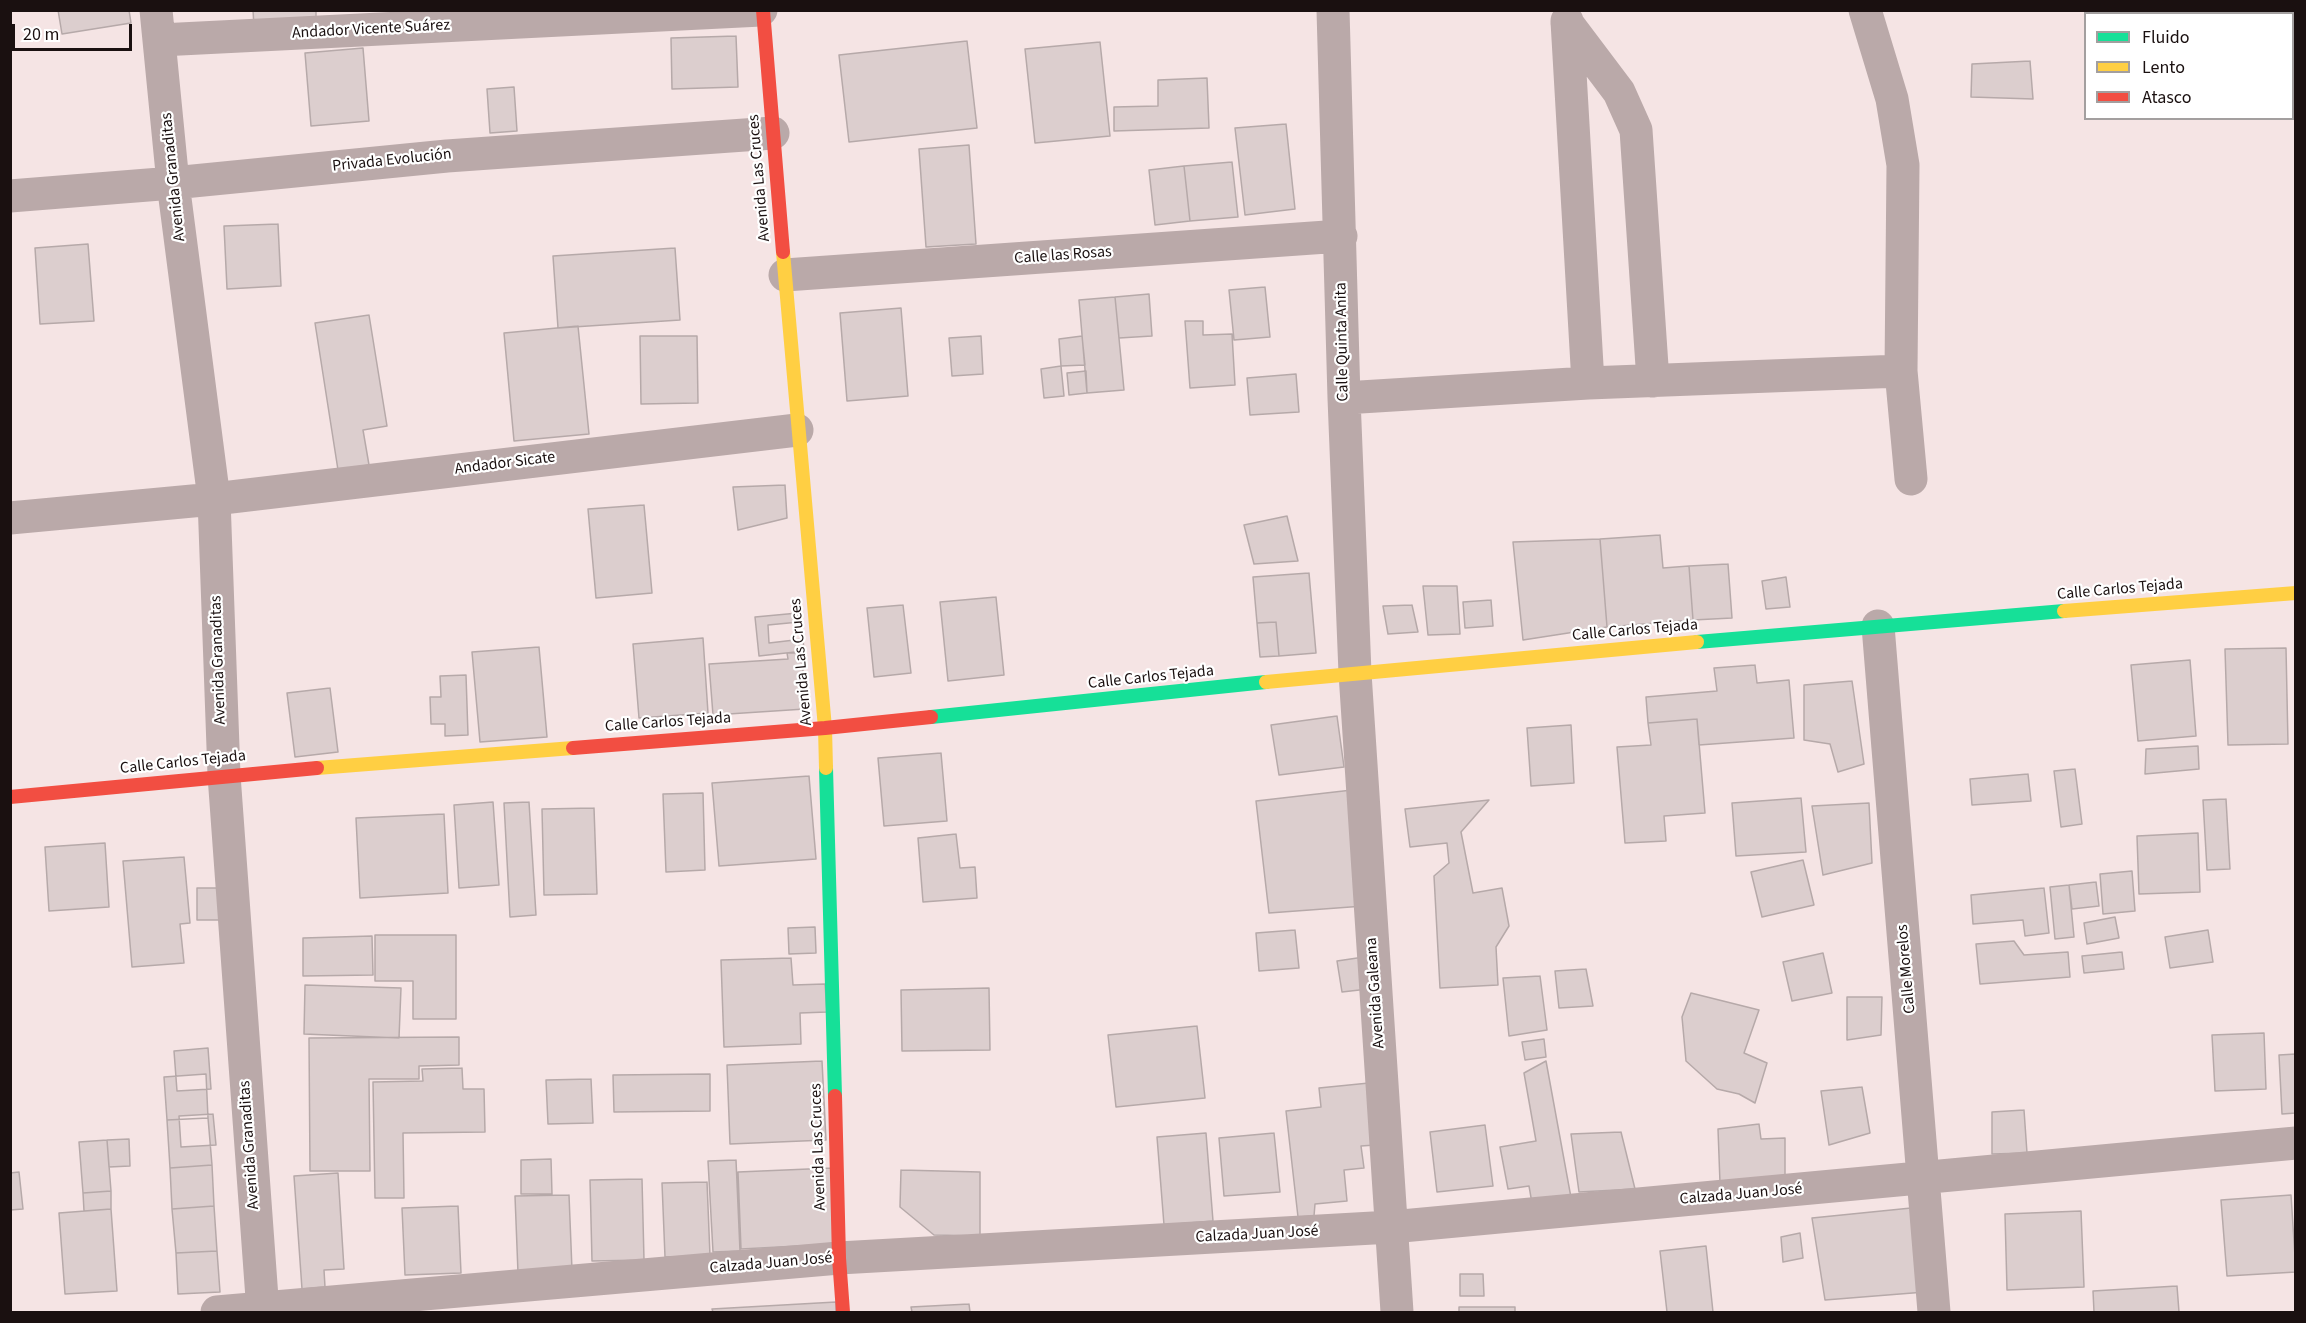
<!DOCTYPE html>
<meta charset="utf-8">
<style>
body{margin:0}
#map{position:relative;width:2306px;height:1323px;overflow:hidden;background:#f5e4e4;font-family:"Source Sans 3",sans-serif}
canvas{display:block}
.frame{position:absolute;inset:0;border:12px solid #1a1010;pointer-events:none}
.legend{position:absolute;left:2084px;top:12px;width:210px;height:108px;box-sizing:border-box;background:#fff;border:2px solid #a39f9f;margin:0;padding:8px 10px;list-style:none;font-size:18px;color:#1a1010}
.legend li{display:flex;align-items:center;gap:12px;height:30px}
.legend b{width:30px;border:2px solid #a39f9f}
.scale{position:absolute;left:12px;top:24px;width:120px;height:27px;box-sizing:border-box;border:3px solid #1a1010;border-top:0;padding-left:8px;font-size:18px;line-height:21px;white-space:nowrap;color:#1a1010;-webkit-text-stroke:4px #fff;paint-order:stroke}
</style>
<div id="map">
<canvas width="2306" height="1323"></canvas>
<div class="frame"></div>
<ul class="legend">
<li><b style="height:8px;background:#16e098"></b>Fluido</li>
<li><b style="height:8px;background:#ffcf43"></b>Lento</li>
<li><b style="height:8px;background:#f24e42"></b>Atasco</li>
</ul>
<div class="scale">20 m</div>
</div>
<script>
const ctx = document.querySelector('canvas').getContext('2d');
ctx.lineJoin = 'round';
function fill(path, color) { ctx.fillStyle = color; ctx.fill(path, 'evenodd'); }
const shape = rows => new Path2D(rows.map(r => 'M' + r).join(''));
function trace(path, color, width, dash) { ctx.strokeStyle = color; ctx.lineWidth = width; ctx.lineCap = dash ? 'butt' : 'round'; ctx.setLineDash(dash || []); ctx.stroke(path); }
function label(font, color, halo, rows, align = 'center') {
  ctx.font = font + ' "Source Sans 3",sans-serif'; ctx.lineWidth = 4.5; ctx.setLineDash([]); ctx.textBaseline = 'middle'; ctx.strokeStyle = halo; ctx.fillStyle = color; for (const [text, x, y, turn = 0] of rows) {
    ctx.save(); ctx.translate(x, y); ctx.rotate((+turn || 0) * Math.PI / 180); ctx.textAlign = isNaN(turn) ? turn : align; if (halo) ctx.strokeText(text, 0, 0); ctx.fillText(text, 0, 0); ctx.restore();
  }
}
const building = shape([
 [58,10,129,10,131,23,62,34,58,10],
 [253,10,316,10,316,22,254,27,253,10],
 [736,36,738,87,672,89,671,38,736,36],
 [967,41,977,128,849,142,839,55,967,41],
 [1100,42,1110,136,1035,143,1025,49,1100,42],
 [363,48,369,121,311,126,305,53,363,48],
 [2030,61,2033,99,1971,97,1972,64,2030,61],
 [1207,78,1209,128,1114,131,1114,107,1158,106,1158,80,1207,78],
 [514,87,517,131,490,133,487,89,514,87],
 [1286,124,1295,209,1245,215,1235,128,1286,124],
 [969,145,976,244,926,247,919,149,969,145],
 [1232,162,1238,217,1190,221,1184,166,1232,162],
 [1184,166,1190,221,1155,225,1149,170,1184,166],
 [278,224,281,286,227,289,224,226,278,224],
 [88,244,94,321,40,324,35,248,88,244],
 [675,248,680,320,558,328,553,256,675,248],
 [1265,287,1270,337,1234,340,1229,290,1265,287],
 [1149,294,1152,336,1119,338,1115,297,1149,294],
 [1115,297,1124,390,1087,393,1079,300,1115,297],
 [901,308,908,396,847,401,840,313,901,308],
 [369,315,387,426,363,430,369,465,338,470,315,323,369,315],
 [1185,321,1203,321,1203,335,1232,334,1235,385,1190,388,1185,321],
 [578,326,589,434,514,441,504,333,578,326],
 [640,336,697,336,698,403,641,404,640,336],
 [981,336,983,374,952,376,949,338,981,336],
 [1082,336,1085,365,1061,366,1059,339,1082,336],
 [1061,366,1064,396,1044,398,1041,369,1061,366],
 [1086,371,1087,393,1069,395,1067,373,1086,371],
 [1296,374,1299,412,1250,415,1247,378,1296,374],
 [785,485,787,518,738,530,733,487,785,485],
 [644,505,652,593,596,598,588,509,644,505],
 [1287,516,1298,561,1254,564,1244,525,1287,516],
 [1660,535,1663,568,1689,566,1693,620,1607,627,1600,539,1660,535],
 [1600,539,1607,627,1523,640,1513,542,1600,539],
 [1728,564,1732,618,1693,620,1689,566,1728,564],
 [1309,573,1316,653,1279,656,1276,622,1257,623,1253,577,1309,573],
 [1786,577,1790,607,1766,609,1762,581,1786,577],
 [1423,586,1457,586,1460,634,1428,635,1423,586],
 [996,597,1004,675,948,681,940,602,996,597],
 [1491,600,1493,626,1465,628,1463,602,1491,600],
 [903,605,911,673,874,677,867,608,903,605],
 [1412,605,1418,632,1388,634,1383,606,1412,605],
 [798,613,799,622,768,625,769,643,803,639,804,651,759,656,755,617,798,613],
 [1276,622,1279,656,1260,657,1257,623,1276,622],
 [703,638,708,713,639,718,633,644,703,638],
 [539,647,547,737,480,742,472,652,539,647],
 [2286,648,2288,744,2228,745,2225,649,2286,648],
 [787,653,802,653,805,709,713,715,709,664,788,659,787,653],
 [2190,660,2196,736,2138,741,2131,665,2190,660],
 [1755,665,1757,683,1789,680,1794,738,1699,745,1697,719,1648,723,1646,697,1717,691,1714,668,1755,665],
 [466,675,468,735,445,736,445,724,431,724,430,697,441,697,440,676,466,675],
 [1852,681,1864,764,1838,772,1830,744,1804,740,1804,685,1852,681],
 [330,688,338,752,295,757,287,693,330,688],
 [1337,716,1344,767,1279,775,1271,725,1337,716],
 [1697,719,1705,813,1664,816,1666,841,1625,843,1617,747,1651,745,1648,723,1697,719],
 [1571,725,1574,783,1531,786,1527,728,1571,725],
 [2198,746,2199,769,2145,774,2146,749,2198,746],
 [941,753,947,821,884,826,878,758,941,753],
 [2075,769,2082,824,2061,827,2054,771,2075,769],
 [2028,774,2031,801,1972,805,1970,779,2028,774],
 [809,776,816,859,719,866,712,783,809,776],
 [1352,790,1364,906,1269,913,1256,801,1352,790],
 [703,793,705,870,666,872,663,794,703,793],
 [1801,798,1806,852,1736,856,1732,803,1801,798],
 [2226,799,2230,869,2207,870,2203,800,2226,799],
 [1489,800,1461,832,1473,893,1502,888,1509,926,1496,947,1498,985,1440,988,1434,876,1449,863,1447,843,1410,847,1405,809,1489,800],
 [493,802,499,885,459,888,454,805,493,802],
 [529,802,536,915,510,917,504,803,529,802],
 [1869,803,1872,863,1823,875,1812,806,1869,803],
 [594,808,597,894,544,895,542,809,594,808],
 [444,814,448,893,360,898,356,818,444,814],
 [2198,833,2200,892,2139,894,2137,836,2198,833],
 [956,834,960,868,975,867,977,898,923,902,918,838,956,834],
 [105,843,109,907,49,911,45,847,105,843],
 [184,857,190,923,180,924,184,963,132,967,123,861,184,857],
 [1803,860,1814,905,1762,917,1751,872,1803,860],
 [2132,871,2135,911,2103,914,2100,874,2132,871],
 [2096,882,2099,906,2072,909,2069,885,2096,882],
 [2069,885,2074,937,2055,939,2050,887,2069,885],
 [197,888,232,888,231,920,197,920,197,888],
 [2044,888,2049,933,2025,936,2023,920,1973,924,1971,895,2044,888],
 [2115,917,2119,938,2087,944,2084,923,2115,917],
 [815,927,816,953,789,954,788,928,815,927],
 [1295,930,1299,968,1259,971,1256,933,1295,930],
 [2208,930,2213,962,2170,968,2165,937,2208,930],
 [375,935,456,935,456,1019,413,1019,413,981,375,981,375,935],
 [372,936,373,975,303,976,303,938,372,936],
 [2014,941,2024,955,2068,952,2070,977,1980,984,1976,944,2014,941],
 [2122,952,2124,969,2084,973,2082,956,2122,952],
 [1823,953,1832,993,1792,1001,1783,962,1823,953],
 [1364,957,1368,989,1342,992,1337,961,1364,957],
 [791,958,793,985,825,984,827,1012,800,1013,801,1044,724,1047,721,960,791,958],
 [1586,969,1593,1006,1559,1008,1555,971,1586,969],
 [1540,976,1547,1030,1509,1036,1503,978,1540,976],
 [305,985,401,988,399,1038,304,1034,305,985],
 [989,988,990,1050,902,1051,901,990,989,988],
 [1691,993,1759,1010,1744,1053,1767,1063,1755,1103,1739,1094,1717,1089,1686,1061,1682,1017,1691,993],
 [1847,997,1882,997,1881,1035,1847,1040,1847,997],
 [1197,1026,1205,1098,1116,1107,1108,1035,1197,1026],
 [2264,1033,2266,1089,2215,1091,2212,1035,2264,1033],
 [459,1037,459,1065,419,1066,419,1079,369,1079,370,1171,310,1171,309,1038,459,1037],
 [1544,1039,1546,1057,1525,1060,1522,1042,1544,1039],
 [208,1048,211,1089,177,1091,174,1051,208,1048],
 [2296,1054,2296,1113,2282,1114,2279,1055,2296,1054],
 [822,1061,826,1140,730,1144,727,1065,822,1061],
 [1546,1061,1572,1203,1533,1209,1529,1186,1508,1189,1500,1147,1536,1141,1524,1073,1546,1061],
 [462,1068,463,1089,484,1089,485,1132,403,1133,404,1198,375,1198,373,1082,423,1081,422,1069,462,1068],
 [206,1074,208,1118,167,1120,164,1077,206,1074],
 [710,1074,710,1111,614,1112,613,1075,710,1074],
 [591,1079,593,1123,548,1124,546,1080,591,1079],
 [1369,1083,1375,1145,1361,1146,1364,1168,1344,1170,1347,1201,1315,1204,1314,1216,1298,1217,1286,1111,1321,1107,1319,1088,1369,1083],
 [1862,1087,1870,1133,1829,1145,1821,1091,1862,1087],
 [2024,1110,2027,1153,1992,1154,1992,1112,2024,1110],
 [213,1114,216,1145,181,1147,179,1116,213,1114],
 [208,1118,212,1165,170,1168,167,1120,208,1118],
 [1759,1124,1761,1139,1785,1138,1785,1176,1720,1183,1718,1129,1759,1124],
 [1485,1125,1493,1186,1437,1192,1430,1132,1485,1125],
 [1621,1132,1635,1189,1579,1192,1571,1134,1621,1132],
 [1206,1133,1213,1221,1164,1225,1157,1137,1206,1133],
 [1274,1133,1280,1192,1224,1196,1219,1138,1274,1133],
 [129,1139,130,1166,109,1167,107,1140,129,1139],
 [107,1140,111,1191,83,1193,79,1142,107,1140],
 [551,1159,552,1194,521,1194,521,1160,551,1159],
 [736,1160,740,1251,713,1252,708,1161,736,1160],
 [212,1165,214,1206,172,1209,170,1168,212,1165],
 [832,1168,836,1244,741,1249,738,1172,832,1168],
 [901,1170,980,1172,980,1236,934,1235,900,1207,901,1170],
 [19,1172,23,1209,10,1210,10,1173,19,1172],
 [338,1173,344,1269,324,1270,325,1287,302,1289,294,1176,338,1173],
 [642,1179,644,1260,592,1261,590,1180,642,1179],
 [707,1182,710,1256,665,1257,662,1183,707,1182],
 [111,1191,111,1209,84,1211,83,1193,111,1191],
 [569,1195,572,1270,518,1273,515,1196,569,1195],
 [2291,1195,2296,1272,2227,1276,2221,1200,2291,1195],
 [214,1206,217,1251,176,1253,172,1209,214,1206],
 [458,1206,461,1273,405,1275,402,1208,458,1206],
 [1921,1207,1925,1292,1825,1300,1812,1218,1921,1207],
 [111,1209,117,1291,65,1294,59,1213,111,1209],
 [2081,1211,2084,1287,2007,1290,2005,1214,2081,1211],
 [1800,1233,1803,1258,1783,1262,1781,1237,1800,1233],
 [1706,1246,1713,1312,1667,1312,1660,1251,1706,1246],
 [217,1251,220,1292,178,1294,176,1253,217,1251],
 [1460,1274,1483,1274,1484,1296,1460,1296,1460,1274],
 [2177,1286,2179,1312,2094,1312,2093,1291,2177,1286],
 [836,1302,836,1312,713,1312,712,1309,836,1302],
 [969,1304,970,1312,912,1312,911,1307,969,1304],
 [1459,1307,1515,1307,1515,1312,1459,1312,1459,1307]
]);
fill(building, '#dccece');
trace(building, '#b6a9a9', 1.5);
trace(shape([
 [156,10,173,183,214,499,224,775,263,1312],
 [1333,10,1344,398,1355,673,1397,1312],
 [1865,10,1892,99,1903,165,1901,371,1911,479],
 [1567,21,1588,383],
 [1567,23,1619,92,1636,130,1653,381],
 [160,40,761,10],
 [10,196,173,183,447,156,773,133],
 [785,275,1341,236],
 [1344,398,1588,383,1901,371],
 [10,518,214,499,797,430],
 [1878,626,1934,1312],
 [217,1312,839,1258,1391,1227,2296,1143]
]), '#baa9a9', 33);
trace(shape([
 [1697,642,2064,611],
 [931,717,1266,682],
 [826,768,835,1096]
]), '#16e098', 14);
trace(shape([
 [783,252,825,728,826,768],
 [2064,611,2296,593],
 [1266,682,1697,642],
 [317,768,573,748]
]), '#ffcf43', 14);
trace(shape([
 [763,10,783,252],
 [573,748,825,728,931,717],
 [10,797,317,768],
 [835,1096,839,1258,843,1312]
]), '#f24e42', 14);
label('16px', '#1a1010', '#fff', [
 ["Andador Vicente Suárez",371,30,-3],
 ["Privada Evolución",392,161,-6],
 ["Avenida Granaditas",174,177,-96],
 ["Avenida Las Cruces",760,178,-95],
 ["Calle las Rosas",1063,256,-4],
 ["Calle Quinta Anita",1343,342,-91],
 ["Andador Sicate",505,464,-7],
 ["Calle Carlos Tejada",2120,590,-5],
 ["Calle Carlos Tejada",1635,631,-5],
 ["Avenida Granaditas",219,660,-92],
 ["Avenida Las Cruces",802,662,-95],
 ["Calle Carlos Tejada",1151,678,-6],
 ["Calle Carlos Tejada",668,723,-4],
 ["Calle Carlos Tejada",183,763,-6],
 ["Calle Morelos",1907,969,-95],
 ["Avenida Galeana",1376,993,-94],
 ["Avenida Granaditas",250,1145,-94],
 ["Avenida Las Cruces",819,1147,-92],
 ["Calzada Juan José",1741,1195,-5],
 ["Calzada Juan José",1257,1235,-3],
 ["Calzada Juan José",771,1264,-5]
]);
</script>
